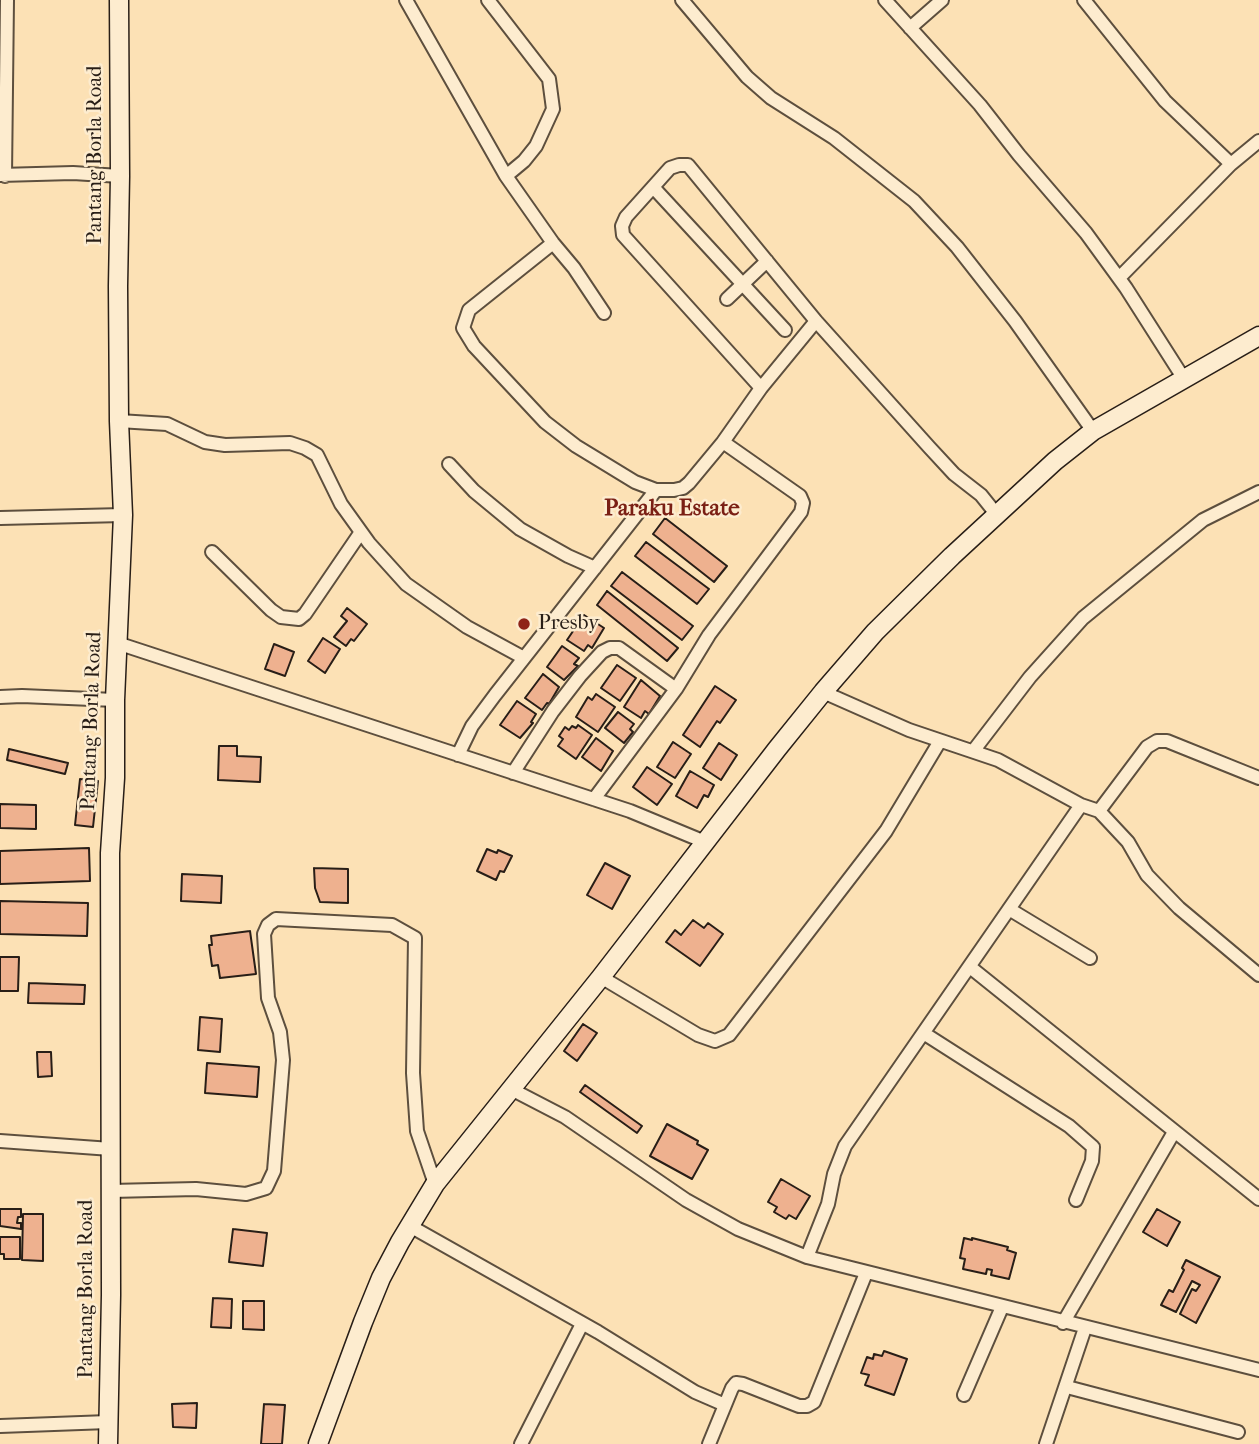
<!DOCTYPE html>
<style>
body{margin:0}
canvas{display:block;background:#fce1b5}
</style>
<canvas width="1259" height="1444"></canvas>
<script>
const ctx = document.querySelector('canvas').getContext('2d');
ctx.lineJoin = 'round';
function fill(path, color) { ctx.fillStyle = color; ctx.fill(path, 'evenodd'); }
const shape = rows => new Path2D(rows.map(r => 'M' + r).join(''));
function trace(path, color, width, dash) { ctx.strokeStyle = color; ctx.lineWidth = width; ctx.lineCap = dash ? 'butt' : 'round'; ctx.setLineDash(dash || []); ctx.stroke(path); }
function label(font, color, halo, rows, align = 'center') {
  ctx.font = font + ' "IM FELL French Canon",serif'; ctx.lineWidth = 5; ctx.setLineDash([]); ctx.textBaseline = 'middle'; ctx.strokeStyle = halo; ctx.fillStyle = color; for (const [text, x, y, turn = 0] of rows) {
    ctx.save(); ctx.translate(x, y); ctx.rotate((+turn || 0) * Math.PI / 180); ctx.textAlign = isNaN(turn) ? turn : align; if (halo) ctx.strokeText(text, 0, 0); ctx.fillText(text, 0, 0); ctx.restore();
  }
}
const building = shape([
 [665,518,727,566,714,582,653,534,665,518],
 [646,542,709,589,697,604,635,556,646,542],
 [622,572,693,626,682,640,611,586,622,572],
 [607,591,678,648,667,661,597,605,607,591],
 [347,608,367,624,354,641,351,639,346,646,334,637,347,621,341,616,347,608],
 [584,615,604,628,592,648,588,645,584,651,567,640,584,615],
 [323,638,340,649,325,673,308,661,323,638],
 [274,644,294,652,285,676,265,669,274,644],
 [562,646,579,658,574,664,578,666,564,680,547,667,562,646],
 [617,665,636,678,620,701,601,688,617,665],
 [543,674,559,687,549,704,547,703,542,710,525,698,543,674],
 [641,680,660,696,649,714,645,711,641,718,624,707,641,680],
 [715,686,736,700,720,723,717,721,700,747,683,735,715,686],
 [596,694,615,707,598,732,576,717,588,697,592,700,596,694],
 [517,701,536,714,531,722,533,723,520,738,500,725,517,701],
 [618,712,634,724,630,729,633,732,624,743,605,728,618,712],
 [578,725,592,735,576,759,558,746,563,739,559,736,565,727,569,730,572,726,576,728,578,725],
 [596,738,613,751,601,771,582,757,596,738],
 [673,742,691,754,675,778,657,767,673,742],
 [719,743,737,755,721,780,703,768,719,743],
 [219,746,237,746,237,756,261,757,260,782,218,780,219,746],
 [9,749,68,763,65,774,7,760,9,749],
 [647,767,672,784,657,805,633,787,647,767],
 [690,771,714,785,708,797,704,795,697,808,676,796,690,771],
 [80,779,98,781,93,827,75,825,80,779],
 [0,804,36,805,36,829,0,828,0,804],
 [89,848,90,881,0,884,0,851,89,848],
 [487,849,497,853,498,850,512,856,504,872,500,871,496,880,477,871,487,849],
 [605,863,630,876,612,909,587,895,605,863],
 [314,868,348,869,348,903,320,902,315,888,314,868],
 [182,874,222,876,221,903,181,901,182,874],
 [0,901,88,903,87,936,0,934,0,901],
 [693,920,704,928,708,923,723,934,700,966,666,942,675,930,681,935,693,920],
 [250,931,256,974,220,978,218,965,212,966,209,945,212,945,211,936,250,931],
 [0,957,19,957,18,991,0,991,0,957],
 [29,983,85,985,84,1004,28,1003,29,983],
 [200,1017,222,1019,220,1052,198,1050,200,1017],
 [583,1024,597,1033,577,1061,564,1051,583,1024],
 [37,1052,51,1052,52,1076,38,1077,37,1052],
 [207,1063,259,1067,257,1097,205,1093,207,1063],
 [585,1085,642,1126,637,1133,580,1092,585,1085],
 [667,1124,698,1141,697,1144,708,1150,692,1179,650,1156,667,1124],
 [781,1179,810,1196,796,1219,789,1215,786,1219,774,1212,777,1207,768,1202,781,1179],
 [0,1209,21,1209,21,1217,18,1217,17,1223,21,1223,21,1229,0,1226,0,1209],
 [1157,1209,1180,1222,1167,1246,1143,1232,1157,1209],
 [23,1214,43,1214,43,1261,22,1260,23,1214],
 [233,1229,267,1233,263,1266,229,1262,233,1229],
 [0,1237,20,1237,20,1259,4,1259,4,1254,0,1254,0,1237],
 [964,1238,972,1240,972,1238,1008,1247,1007,1250,1016,1253,1009,1279,991,1275,992,1270,987,1269,986,1274,963,1269,965,1259,960,1258,964,1238],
 [1186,1260,1220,1277,1196,1323,1180,1314,1192,1289,1196,1291,1200,1285,1192,1281,1176,1312,1161,1305,1169,1290,1173,1292,1184,1270,1182,1268,1186,1260],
 [213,1298,232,1299,231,1328,211,1327,213,1298],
 [243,1301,264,1301,264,1330,243,1329,243,1301],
 [884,1351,907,1359,894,1395,865,1385,869,1375,861,1373,867,1357,873,1359,874,1354,882,1356,884,1351],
 [197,1403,196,1428,173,1427,172,1404,197,1403],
 [264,1404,285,1405,282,1444,261,1444,264,1404]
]);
fill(building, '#eeb18f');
trace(building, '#281e17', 2);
const street = shape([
 [406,0,506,176,553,243,574,268,604,313],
 [488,0,549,79,553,109,536,146,524,161,506,176],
 [682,0,747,77,771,98,834,138,914,201,957,247,1015,321,1093,431],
 [885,0,980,105,1019,155,1086,233,1126,288,1184,379],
 [1084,0,1165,101,1231,164],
 [910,28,942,0],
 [0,175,73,173,120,176],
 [5,176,7,0],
 [653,187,785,330],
 [553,243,469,310,463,328,474,346,545,422,576,446,635,482,656,490,674,490,683,488,689,483,723,442,761,388,816,321],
 [1119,278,1231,164,1259,141],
 [727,299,767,261],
 [761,388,623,235,622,226,626,217,670,168,679,165,688,165,816,321,929,447,954,474,981,495,997,515],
 [119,421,167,424,205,442,225,445,290,443,305,448,317,455,341,504,369,543,406,584,467,627,524,658],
 [449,464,474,491,520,529,568,556,595,568],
 [0,518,123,515],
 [212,552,271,610,281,617,299,619,305,614,361,532],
 [117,643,630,811,705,842],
 [823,692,909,730,998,760,1081,805,1099,811,1128,842,1147,875,1179,908,1259,975],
 [0,697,22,696,115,700],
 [974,750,1030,677,1083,618,1203,520,1259,492],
 [458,755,472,726,495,695,656,490],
 [513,773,553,711,580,676,602,652,610,648,619,648,676,689],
 [594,799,676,689,709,635,801,512,803,503,800,496,723,442],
 [1099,811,1147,747,1157,741,1167,741,1259,778],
 [1009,909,1090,958],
 [970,967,1259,1199],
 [601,977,698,1035,715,1041,729,1035,886,831,940,741],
 [925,1034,1069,1126,1093,1147,1092,1161,1076,1200],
 [511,1089,565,1117,686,1200,738,1229,807,1257,1259,1370],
 [0,1141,111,1149],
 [111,1191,196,1189,246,1194,266,1188,274,1171,283,1060,280,1032,268,998,264,934,268,925,276,919,392,925,415,938,413,1073,417,1131,435,1184],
 [410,1226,598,1332,695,1392,725,1405],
 [807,1257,828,1204,834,1174,845,1146,1081,805],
 [1063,1323,1174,1132],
 [1067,1387,1238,1432],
 [964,1395,1002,1307],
 [0,1426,108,1422],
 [521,1444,582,1324],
 [709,1444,732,1388,736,1383,743,1384,799,1406,807,1406,814,1402,866,1273],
 [1046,1444,1085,1328]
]);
const secondary = shape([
 [108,1444,111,1295,110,853,115,778,115,700,123,515,119,421,118,286,120,176,119,0],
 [318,1444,363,1322,381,1278,400,1242,435,1184,601,977,777,749,823,692,875,632,952,556,1055,461,1093,431,1259,336]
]);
trace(street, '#5d4f3e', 16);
trace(secondary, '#281e17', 21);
trace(street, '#fdeccf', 12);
trace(secondary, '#fdeccf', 18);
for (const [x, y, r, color] of [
 [524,624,7,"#8f2418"]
]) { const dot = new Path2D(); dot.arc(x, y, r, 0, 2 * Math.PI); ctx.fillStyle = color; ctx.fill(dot); trace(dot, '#fdeccf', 2.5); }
label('21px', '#281e17', '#fdeccf', [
 ["Pantang Borla Road",96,155,-90],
 ["Pantang Borla Road",92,721,-88],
 ["Pantang Borla Road",87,1289,-90]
]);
label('21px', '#281e17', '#fdeccf', [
 ["Presby",538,624]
], 'left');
label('bold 23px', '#7a1f14', '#fdeccf', [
 ["Paraku Estate",672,509]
]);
</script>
